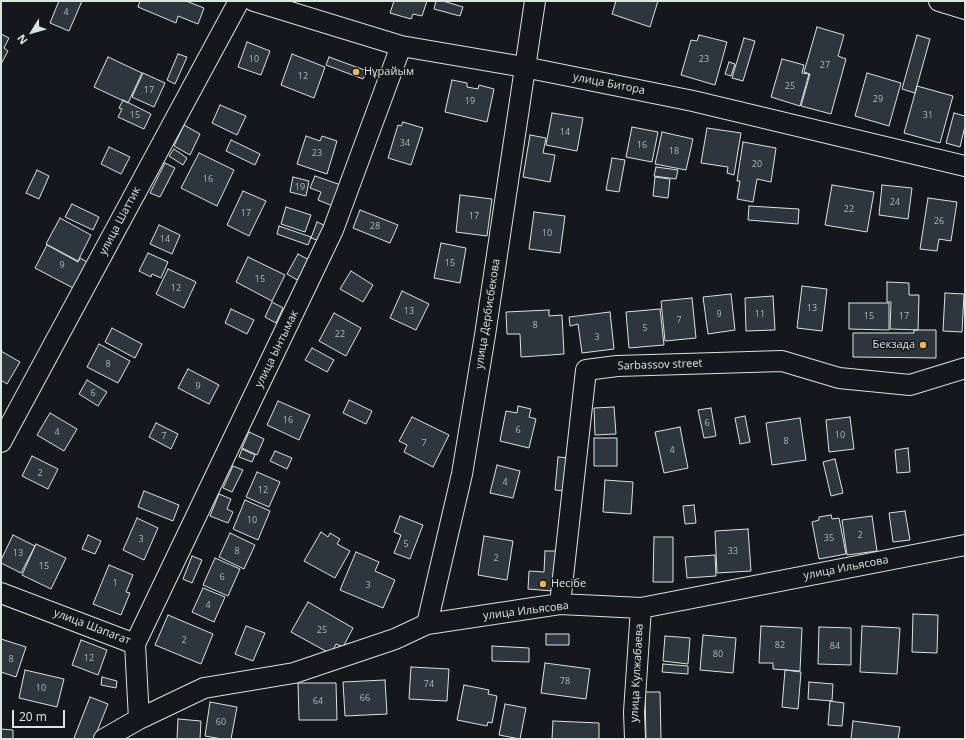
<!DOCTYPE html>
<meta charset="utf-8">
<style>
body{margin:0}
#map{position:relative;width:966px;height:740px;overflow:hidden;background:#14181c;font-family:"Open Sans",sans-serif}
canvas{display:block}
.frame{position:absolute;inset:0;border:2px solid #d8e6dc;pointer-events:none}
.north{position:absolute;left:12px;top:12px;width:40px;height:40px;-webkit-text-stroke:3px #14181c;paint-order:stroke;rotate:233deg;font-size:11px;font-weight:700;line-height:16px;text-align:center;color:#d8e6dc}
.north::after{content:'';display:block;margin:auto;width:14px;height:18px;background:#d8e6dc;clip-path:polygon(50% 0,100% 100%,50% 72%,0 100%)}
.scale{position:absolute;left:12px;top:710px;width:53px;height:18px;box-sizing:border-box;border:2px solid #d8e6dc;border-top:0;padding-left:5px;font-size:12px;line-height:14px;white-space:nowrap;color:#d8e6dc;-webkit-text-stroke:3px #14181c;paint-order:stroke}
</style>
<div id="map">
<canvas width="966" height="740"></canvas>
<div class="frame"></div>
<div class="north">N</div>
<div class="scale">20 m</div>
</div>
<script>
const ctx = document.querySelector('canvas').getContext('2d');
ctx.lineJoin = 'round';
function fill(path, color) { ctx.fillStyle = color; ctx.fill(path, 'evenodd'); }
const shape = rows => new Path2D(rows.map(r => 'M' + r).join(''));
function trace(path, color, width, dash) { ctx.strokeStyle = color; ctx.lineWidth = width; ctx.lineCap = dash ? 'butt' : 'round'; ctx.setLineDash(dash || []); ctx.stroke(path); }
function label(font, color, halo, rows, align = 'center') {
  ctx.font = font + ' "Open Sans",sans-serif'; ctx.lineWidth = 3; ctx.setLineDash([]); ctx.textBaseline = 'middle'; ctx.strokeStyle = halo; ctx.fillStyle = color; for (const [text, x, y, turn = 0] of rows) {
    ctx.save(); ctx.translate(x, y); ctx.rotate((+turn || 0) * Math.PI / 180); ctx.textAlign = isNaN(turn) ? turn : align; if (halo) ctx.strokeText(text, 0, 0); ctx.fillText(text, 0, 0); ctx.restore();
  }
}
const building = shape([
 [59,1,82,1,69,31,50,23,59,1],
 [140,1,186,1,204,8,198,24,178,16,176,23,138,7,140,1],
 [394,1,427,1,422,16,413,14,411,19,390,13,394,1],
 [436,1,443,1,463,7,460,16,434,9,436,1],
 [616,1,658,1,650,27,612,14,616,1],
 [817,27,844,35,838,56,846,59,831,114,801,106,810,74,804,72,817,27],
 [1,34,9,38,4,48,8,51,1,64,1,34],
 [699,35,727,42,715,85,681,75,691,40,697,41,699,35],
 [917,35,930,39,915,93,902,89,917,35],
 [744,38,755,41,743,81,732,78,744,38],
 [247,42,270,51,261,75,238,67,247,42],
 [178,54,187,57,175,84,167,80,178,54],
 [292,54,325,67,314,98,281,85,292,54],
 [108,57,142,73,128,103,94,87,108,57],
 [329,57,367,71,363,79,326,65,329,57],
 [782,59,804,65,802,73,809,74,800,106,771,97,782,59],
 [729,62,735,64,731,76,725,74,729,62],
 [143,73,165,83,154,107,132,97,143,73],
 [867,73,901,83,889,126,855,116,867,73],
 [452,80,467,83,467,87,478,89,479,85,494,89,487,122,445,112,452,80],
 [917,86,953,96,940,143,904,133,917,86],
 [123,100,151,114,144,129,118,117,122,109,119,108,123,100],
 [220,105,246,116,237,135,212,123,220,105],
 [552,113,583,118,577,151,546,145,552,113],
 [954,113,965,116,965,126,960,147,946,143,954,113],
 [403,122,423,128,411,165,388,158,398,125,401,126,403,122],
 [184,125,200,134,190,155,174,146,184,125],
 [632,127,658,132,652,162,626,157,632,127],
 [707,128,741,133,734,175,727,173,728,167,701,163,707,128],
 [662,132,693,139,686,170,655,164,662,132],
 [530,135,546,138,543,153,555,155,550,182,523,177,530,135],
 [306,136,320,141,322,136,337,141,327,174,297,164,306,136],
 [231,140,260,154,255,165,226,151,231,140],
 [743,142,776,148,771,182,757,179,753,202,737,199,740,181,737,181,743,142],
 [109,147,130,157,121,174,101,164,109,147],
 [174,149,187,158,183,165,169,156,174,149],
 [199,153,234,170,217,206,181,188,199,153],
 [612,158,625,160,619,192,606,190,612,158],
 [165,163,175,168,160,197,150,193,165,163],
 [656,167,678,170,676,179,654,176,656,167],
 [37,170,49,176,39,199,26,193,37,170],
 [315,176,341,185,333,206,318,200,321,192,310,188,315,176],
 [293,177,309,181,306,196,290,192,293,177],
 [655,177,670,179,668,198,653,196,655,177],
 [832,185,874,192,867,232,825,225,832,185],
 [882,185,912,188,908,219,879,215,882,185],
 [243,191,266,201,249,236,227,225,243,191],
 [460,195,492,199,487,236,456,232,460,195],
 [928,198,957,202,951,241,939,239,937,251,920,249,928,198],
 [72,204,99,217,93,230,65,217,72,204],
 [749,206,799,209,798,224,748,220,749,206],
 [286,207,311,215,305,232,281,224,286,207],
 [360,210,398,225,390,243,353,228,360,210],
 [534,212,565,216,560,253,529,249,534,212],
 [60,218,91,235,78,261,46,244,60,218],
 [317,222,326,226,320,241,311,238,317,222],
 [159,225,180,235,172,254,150,244,159,225],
 [279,226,311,237,308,245,277,234,279,226],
 [441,243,466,248,460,283,434,278,441,243],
 [47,245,78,262,80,258,89,263,75,289,35,268,47,245],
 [148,253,168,262,161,278,152,274,151,277,139,271,148,253],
 [298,254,311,261,299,281,287,274,298,254],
 [248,257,285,275,272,301,236,282,248,257],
 [168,269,196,282,184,308,156,294,168,269],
 [351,271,373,285,363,302,340,289,351,271],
 [887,282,909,283,909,295,919,295,918,330,890,329,891,302,887,302,887,282],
 [802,286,827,289,822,331,797,328,802,286],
 [402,291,429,304,416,330,390,318,402,291],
 [945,293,964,294,962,332,943,331,945,293],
 [731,294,735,330,708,334,703,297,731,294],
 [773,296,775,330,746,331,745,298,773,296],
 [692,298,696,338,665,341,661,301,692,298],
 [272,302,283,308,276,323,265,317,272,302],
 [849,303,889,303,889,330,849,329,849,303],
 [231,309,254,320,247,334,225,323,231,309],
 [660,309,664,345,629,348,626,312,660,309],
 [549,310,549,316,562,315,564,354,521,357,520,334,507,334,506,312,549,310],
 [610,312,614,349,582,353,578,324,570,326,569,317,610,312],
 [334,313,361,328,346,356,319,341,334,313],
 [112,328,142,344,135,358,105,342,112,328],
 [914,330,936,330,936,358,853,357,853,333,914,333,914,330],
 [99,344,130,361,118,383,87,367,99,344],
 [312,348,334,360,327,372,305,360,312,348],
 [1,351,20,362,7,384,1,380,1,351],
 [188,369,219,385,209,404,178,388,188,369],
 [87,380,107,392,98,406,79,394,87,380],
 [349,400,372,411,366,424,343,413,349,400],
 [278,401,310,415,299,440,267,425,278,401],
 [518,406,531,409,529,417,536,419,529,448,500,441,506,411,517,413,518,406],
 [614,407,616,434,595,435,594,408,614,407],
 [711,408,716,436,704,438,698,410,711,408],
 [50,413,77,429,64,451,37,435,50,413],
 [745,416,750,442,740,444,735,418,745,416],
 [412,417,449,435,433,467,404,452,407,445,399,441,412,417],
 [850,417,854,449,829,452,826,420,850,417],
 [800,418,806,460,772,465,766,423,800,418],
 [156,423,178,434,171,449,149,437,156,423],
 [680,427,688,468,664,473,655,432,680,427],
 [249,432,264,439,257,455,242,448,249,432],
 [594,438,617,438,617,466,594,466,594,438],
 [908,448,910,472,897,473,895,450,908,448],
 [242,449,255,455,252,462,239,457,242,449],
 [275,451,292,458,287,469,270,461,275,451],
 [32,456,58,469,48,489,22,476,32,456],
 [558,457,569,458,565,491,555,490,558,457],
 [835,459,843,493,831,496,823,462,835,459],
 [497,465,520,471,513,498,490,493,497,465],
 [233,466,243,470,232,492,223,488,233,466],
 [257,472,280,482,269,507,246,497,257,472],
 [605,480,633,482,631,514,603,512,605,480],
 [144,491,179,505,173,521,138,507,144,491],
 [219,494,231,499,227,509,233,512,228,523,210,516,219,494],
 [245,500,270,511,258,540,233,529,245,500],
 [694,505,696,523,685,524,683,506,694,505],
 [905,511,910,540,893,542,889,513,905,511],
 [831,515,832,519,839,518,846,554,819,559,812,522,819,520,819,517,831,515],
 [400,516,423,525,410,559,394,553,401,535,394,532,400,516],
 [872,516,877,551,847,555,842,520,872,516],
 [137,518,158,528,144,560,123,550,137,518],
 [748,529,751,571,717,573,715,531,748,529],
 [321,532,328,537,330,533,340,539,337,544,350,551,335,578,304,561,321,532],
 [230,533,255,545,244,569,219,557,230,533],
 [13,535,35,546,21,573,1,563,1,560,13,535],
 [88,535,101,541,95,554,82,549,88,535],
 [484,536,513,541,507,580,478,575,484,536],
 [654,537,673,537,673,582,653,582,654,537],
 [36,544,66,558,51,589,22,575,36,544],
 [545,551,557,551,553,591,528,589,529,571,544,572,545,551],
 [356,552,379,562,375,571,395,580,383,608,340,590,356,552],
 [715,555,716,576,687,578,685,557,715,555],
 [192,556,202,560,192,583,183,579,192,556],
 [215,558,240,569,228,596,203,585,215,558],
 [109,565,133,575,126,592,130,593,121,615,93,604,109,565],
 [203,588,225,597,214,622,192,612,203,588],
 [308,602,353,628,343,647,336,644,331,654,291,632,308,602],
 [913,614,938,615,937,653,912,652,913,614],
 [168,615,213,634,201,664,155,645,168,615],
 [246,626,265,633,253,661,235,654,246,626],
 [761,626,802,628,800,671,773,669,773,663,759,663,761,626],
 [862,626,900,628,897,674,860,672,862,626],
 [819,627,851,628,851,665,818,664,819,627],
 [546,634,569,634,569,645,546,645,546,634],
 [703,635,736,638,733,673,700,670,703,635],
 [665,636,690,638,688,664,663,661,665,636],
 [1,639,26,647,16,677,1,672,1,639],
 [81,640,107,650,98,675,72,665,81,640],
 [492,646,529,648,529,662,492,661,492,646],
 [545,663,590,669,586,699,541,693,545,663],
 [663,664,688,666,688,674,662,672,663,664],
 [411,667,449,669,447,701,409,699,411,667],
 [25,670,64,679,57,707,19,698,25,670],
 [785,670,801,672,798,709,782,707,785,670],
 [102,677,117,681,116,688,101,685,102,677],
 [385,680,387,714,345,716,343,682,385,680],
 [809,682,833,684,832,701,808,699,809,682],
 [298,683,336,683,337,720,299,720,298,683],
 [464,685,489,690,488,694,497,696,492,723,488,722,487,726,457,720,464,685],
 [645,692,660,692,661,739,646,739,645,692],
 [90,697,108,704,94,739,78,739,74,738,90,697],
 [830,701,844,703,842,726,828,725,830,701],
 [210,702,237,707,231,739,222,739,205,736,210,702],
 [505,704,526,708,520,739,499,735,505,704],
 [178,719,201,721,200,739,177,739,178,719],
 [553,721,599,723,599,739,552,739,553,721],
 [853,721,900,727,898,739,851,739,853,721],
 [1,729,13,730,13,739,1,739,1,729]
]);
fill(building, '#2c363c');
trace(building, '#d8e6dc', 1);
const minor = shape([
 [254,1,401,46,524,67,693,101,965,166],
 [939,1,965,9],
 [1,442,239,1],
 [1,593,135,644,139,719],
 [560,604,586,370,617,366,782,361,839,378,910,385,965,368],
 [427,624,462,474,485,335,535,1],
 [135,644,333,230,401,46],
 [104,739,139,719,204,688,294,673,395,639,427,624,560,604,641,608,965,545],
 [635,739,634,712,641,608]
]);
trace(minor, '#d8e6dc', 22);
trace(minor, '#14181c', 20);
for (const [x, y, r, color] of [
 [356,72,4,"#ffb74d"],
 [923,345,4,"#ffb74d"],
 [543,584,4,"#ffb74d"]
]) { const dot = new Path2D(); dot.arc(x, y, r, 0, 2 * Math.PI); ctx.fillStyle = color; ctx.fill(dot); trace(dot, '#14181c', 1.5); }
label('9px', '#adbab4', null, [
 ["4",66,12],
 ["10",254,59],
 ["23",704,59],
 ["27",825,65],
 ["12",303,76],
 ["25",790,86],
 ["17",149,90],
 ["29",878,99],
 ["19",470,101],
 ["15",135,115],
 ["31",928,115],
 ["14",565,132],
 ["34",405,143],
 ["16",642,145],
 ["18",674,151],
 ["23",317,153],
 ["20",757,164],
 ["16",208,179],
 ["19",300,187],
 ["24",895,202],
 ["22",849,209],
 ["17",246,213],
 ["17",474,216],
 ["26",939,221],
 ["28",375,226],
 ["10",547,233],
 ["14",165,239],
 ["15",450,263],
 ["9",62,265],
 ["15",260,279],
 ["12",176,288],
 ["13",812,308],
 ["13",409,311],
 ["9",719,314],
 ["11",760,314],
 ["15",869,316],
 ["17",904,316],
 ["7",679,320],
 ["8",535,325],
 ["5",645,328],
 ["22",340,334],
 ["3",597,337],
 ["8",108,364],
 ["9",198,386],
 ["6",93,393],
 ["16",288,420],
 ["6",707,423],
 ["6",518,430],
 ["4",57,432],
 ["10",840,435],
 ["7",164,436],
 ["8",786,441],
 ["7",424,443],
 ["4",672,450],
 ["2",40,473],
 ["4",505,482],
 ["12",263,490],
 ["10",252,520],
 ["2",860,535],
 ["35",829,538],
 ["3",141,539],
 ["5",406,544],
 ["8",237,551],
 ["33",733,551],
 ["13",18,553],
 ["2",496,558],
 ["15",44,566],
 ["6",222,577],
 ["1",115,583],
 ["3",368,585],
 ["4",208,605],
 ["25",322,630],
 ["2",184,640],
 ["82",780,645],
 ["84",835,646],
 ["80",718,654],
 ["12",89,658],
 ["8",11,659],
 ["78",565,681],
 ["74",429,684],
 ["10",41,688],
 ["66",365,698],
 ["64",318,701],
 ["60",221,722]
]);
label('11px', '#d8e6dc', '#14181c', [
 ["Нұрайым",364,72],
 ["Бекзада",915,345,"right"],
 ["Несібе",551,584]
], 'left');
label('11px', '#d8e6dc', '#14181c', [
 ["улица Битора",609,84,11],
 ["улица Шаттик",120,221,-62],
 ["улица Дербисбекова",488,314,-81],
 ["улица Ынтымак",277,349,-64],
 ["Sarbassov street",660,365,-2],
 ["улица Ильясова",846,568,-11],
 ["улица Ильясова",526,611,-7],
 ["улица Шапагат",92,627,21],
 ["улица Кулжабаева",637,673,-87]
]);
</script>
